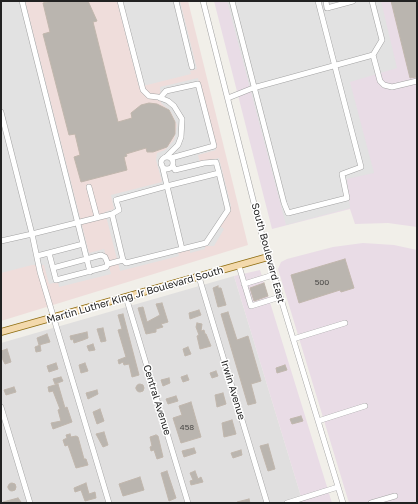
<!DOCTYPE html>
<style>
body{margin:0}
#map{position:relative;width:418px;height:504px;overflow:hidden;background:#f1efe9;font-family:"Golos Text",sans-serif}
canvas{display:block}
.frame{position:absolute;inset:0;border:2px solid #222;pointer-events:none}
</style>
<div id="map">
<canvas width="418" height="504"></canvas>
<div class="frame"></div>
</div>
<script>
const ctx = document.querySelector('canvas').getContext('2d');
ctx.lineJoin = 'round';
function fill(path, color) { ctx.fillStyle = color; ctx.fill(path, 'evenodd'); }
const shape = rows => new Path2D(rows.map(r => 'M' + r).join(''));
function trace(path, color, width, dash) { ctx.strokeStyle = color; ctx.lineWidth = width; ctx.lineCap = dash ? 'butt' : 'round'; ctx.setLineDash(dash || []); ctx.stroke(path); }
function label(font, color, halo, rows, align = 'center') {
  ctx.font = font + ' "Golos Text",sans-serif'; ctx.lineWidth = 3; ctx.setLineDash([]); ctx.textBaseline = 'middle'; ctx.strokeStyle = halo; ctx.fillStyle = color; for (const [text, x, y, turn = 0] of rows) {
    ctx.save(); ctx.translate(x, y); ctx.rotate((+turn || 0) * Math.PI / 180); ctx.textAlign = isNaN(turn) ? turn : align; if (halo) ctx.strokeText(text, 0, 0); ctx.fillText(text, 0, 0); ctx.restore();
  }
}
fill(shape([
 [234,276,303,503,1,503,1,343]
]), '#e0dfdf');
fill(shape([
 [1,1,188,1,248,245,1,321]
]), '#efdddb');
fill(shape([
 [214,1,417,1,417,227,388,223,355,224,350,209,272,229],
 [363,243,394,245,417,250,417,503,349,503,278,269,281,262,287,259,333,247],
 [260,270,332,503,303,503,234,276]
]), '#e9dce6');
fill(shape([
 [1,1,25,1,89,253,104,249,111,274,59,287,58,282,49,284,44,265,32,265,1,273],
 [117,1,180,1,197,69,190,71,191,74,139,87],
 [227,1,381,1,397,68,350,82,374,173,347,179,350,208,286,225],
 [198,78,216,150,198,155,200,163,219,158,231,206,220,226,224,229,214,246,205,246,205,249,190,253,190,250,178,253,179,256,120,271,105,212,114,209,111,195,162,182,156,160,157,153,165,150,174,140,177,125,171,112,161,103,160,87]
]), '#e2e2e2');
const building = shape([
 [51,1,88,1,97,21,93,22,118,122,132,118,131,113,141,105,149,103,157,104,169,110,175,122,175,134,167,147,153,152,147,152,146,148,126,154,127,156,124,157,127,170,81,182,74,157,80,155,75,134,69,135,43,34,50,32,43,3,51,1],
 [391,1,417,1,417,77,410,78,391,1],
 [345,259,354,288,341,292,340,290,299,303,291,275,345,259],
 [264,283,268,296,254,301,250,288,264,283],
 [218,286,218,288,221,288,226,305,218,307,213,288,218,286],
 [162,303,168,322,161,324,163,327,156,329,156,332,146,334,138,308,143,307,147,322,160,315,156,304,162,303],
 [199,310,201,315,190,319,189,313,199,310],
 [228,312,237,340,248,336,261,381,251,384,256,403,248,405,221,314,228,312],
 [123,314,139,375,132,377,129,364,124,365,123,362,119,364,118,360,126,357,118,330,122,329,118,315,123,314],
 [197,323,202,324,201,331,204,330,205,334,206,334,211,346,200,349,197,336,199,335,196,327,197,323],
 [103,328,106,341,101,342,97,329,103,328],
 [87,332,88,338,83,340,74,343,73,339,71,340,70,336,87,332],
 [47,334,50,342,39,345,37,338,47,334],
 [93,344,95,350,89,351,87,346,93,344],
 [40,345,41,351,36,352,35,347,40,345],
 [188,347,191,354,185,356,183,349,188,347],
 [7,349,11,362,5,364,1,356,1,351,7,349],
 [56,363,58,369,49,372,47,366,56,363],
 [85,363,88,371,81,373,79,365,85,363],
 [285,365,287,370,277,373,276,368,285,365],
 [216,371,218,376,212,378,210,373,216,371],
 [187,375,189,380,183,382,181,377,187,375],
 [61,377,63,381,55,384,53,379,61,377],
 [169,378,170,383,163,386,161,380,169,378],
 '136 388a4 4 0 1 1 8 0a4 4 0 1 1-8 0Z',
 [58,384,65,408,67,407,72,422,53,429,51,423,61,421,58,410,60,409,53,391,49,392,48,387,58,384],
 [14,387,16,392,6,395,4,390,14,387],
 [97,390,98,394,88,399,86,393,97,390],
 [223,393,226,404,217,407,215,395,223,393],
 [176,396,178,401,168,404,166,399,176,396],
 [191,402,201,437,181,443,173,418,182,415,179,406,191,402],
 [100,409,104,421,97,424,93,412,100,409],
 [301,416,303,421,292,424,290,419,301,416],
 [232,420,236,434,224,437,222,423,232,420],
 [104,432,108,445,103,447,96,434,104,432],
 [70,434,71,437,76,436,78,437,84,459,86,459,88,465,76,468,68,445,65,446,63,440,67,438,66,435,70,434],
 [156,435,158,436,163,457,157,459,154,450,151,451,150,447,152,446,150,437,156,435],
 [268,444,275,469,268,471,260,446,268,444],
 [194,448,196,453,184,457,182,451,194,448],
 [241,450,242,455,233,458,231,453,241,450],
 [167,471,176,498,169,501,161,473,167,471],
 [195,471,198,479,201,477,203,482,191,485,190,481,193,480,190,473,195,471],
 [140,477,144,490,123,496,119,484,140,477],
 '8 487a4 4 0 1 1 8 0a4 4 0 1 1-8 0Z',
 [86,483,89,494,95,492,96,498,85,501,81,490,75,492,74,488,86,483],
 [18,498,21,502,4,503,3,502,18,498],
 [249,499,250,503,238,503,237,502,249,499]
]);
fill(building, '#bab5af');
trace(building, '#c1b7ad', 1);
const minor = shape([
 [22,1,83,244,37,256],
 [120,1,143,90,149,96,158,97,168,101,174,106,182,119,181,137,178,145,166,157],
 [176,1,192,67],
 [203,1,264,243,343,503],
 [232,1,284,203,288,213,347,198,342,174,361,167,318,1],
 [326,1,327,8,353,1],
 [372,1,382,40,373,55,380,81,384,85,392,87,417,81],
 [160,98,166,91,198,84,214,146,171,158],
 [228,98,253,88,373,55],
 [1,112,32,234,1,241],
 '161 163a6 6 0 1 1 12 0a6 6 0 1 1-12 0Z',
 [162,165,167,186,219,173,228,210,206,243,126,263,123,260,112,214,119,210,116,200,167,186,182,249],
 [173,166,175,170,204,163,216,162,219,173],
 [89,187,97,217],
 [83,244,90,272],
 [49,253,56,280,106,267,108,264,123,260],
 [239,266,251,306,280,297],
 [53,268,101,255,105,257,108,264],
 [199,277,267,503],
 [244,284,273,275],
 [126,297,188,503],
 [293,339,345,323],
 [1,407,30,503],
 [318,421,365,406],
 [109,503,40,272,32,234,112,214],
 [287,503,338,487],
 [371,503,395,496]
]);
const major = shape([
 [1,332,268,257]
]);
trace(minor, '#a3a3a3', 6);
trace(major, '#8f6d10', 8);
trace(minor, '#fff', 5);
trace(major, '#f3d9ac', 6);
label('8px', '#484745', null, [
 ["500",322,282],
 ["458",187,427]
]);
label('10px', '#222', '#fff', [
 ["South Boulevard East",268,253,75],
 ["Martin Luther King Jr Boulevard South",135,295,-16],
 ["Irwin Avenue",233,390,73],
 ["Central Avenue",157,400,73]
]);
</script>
